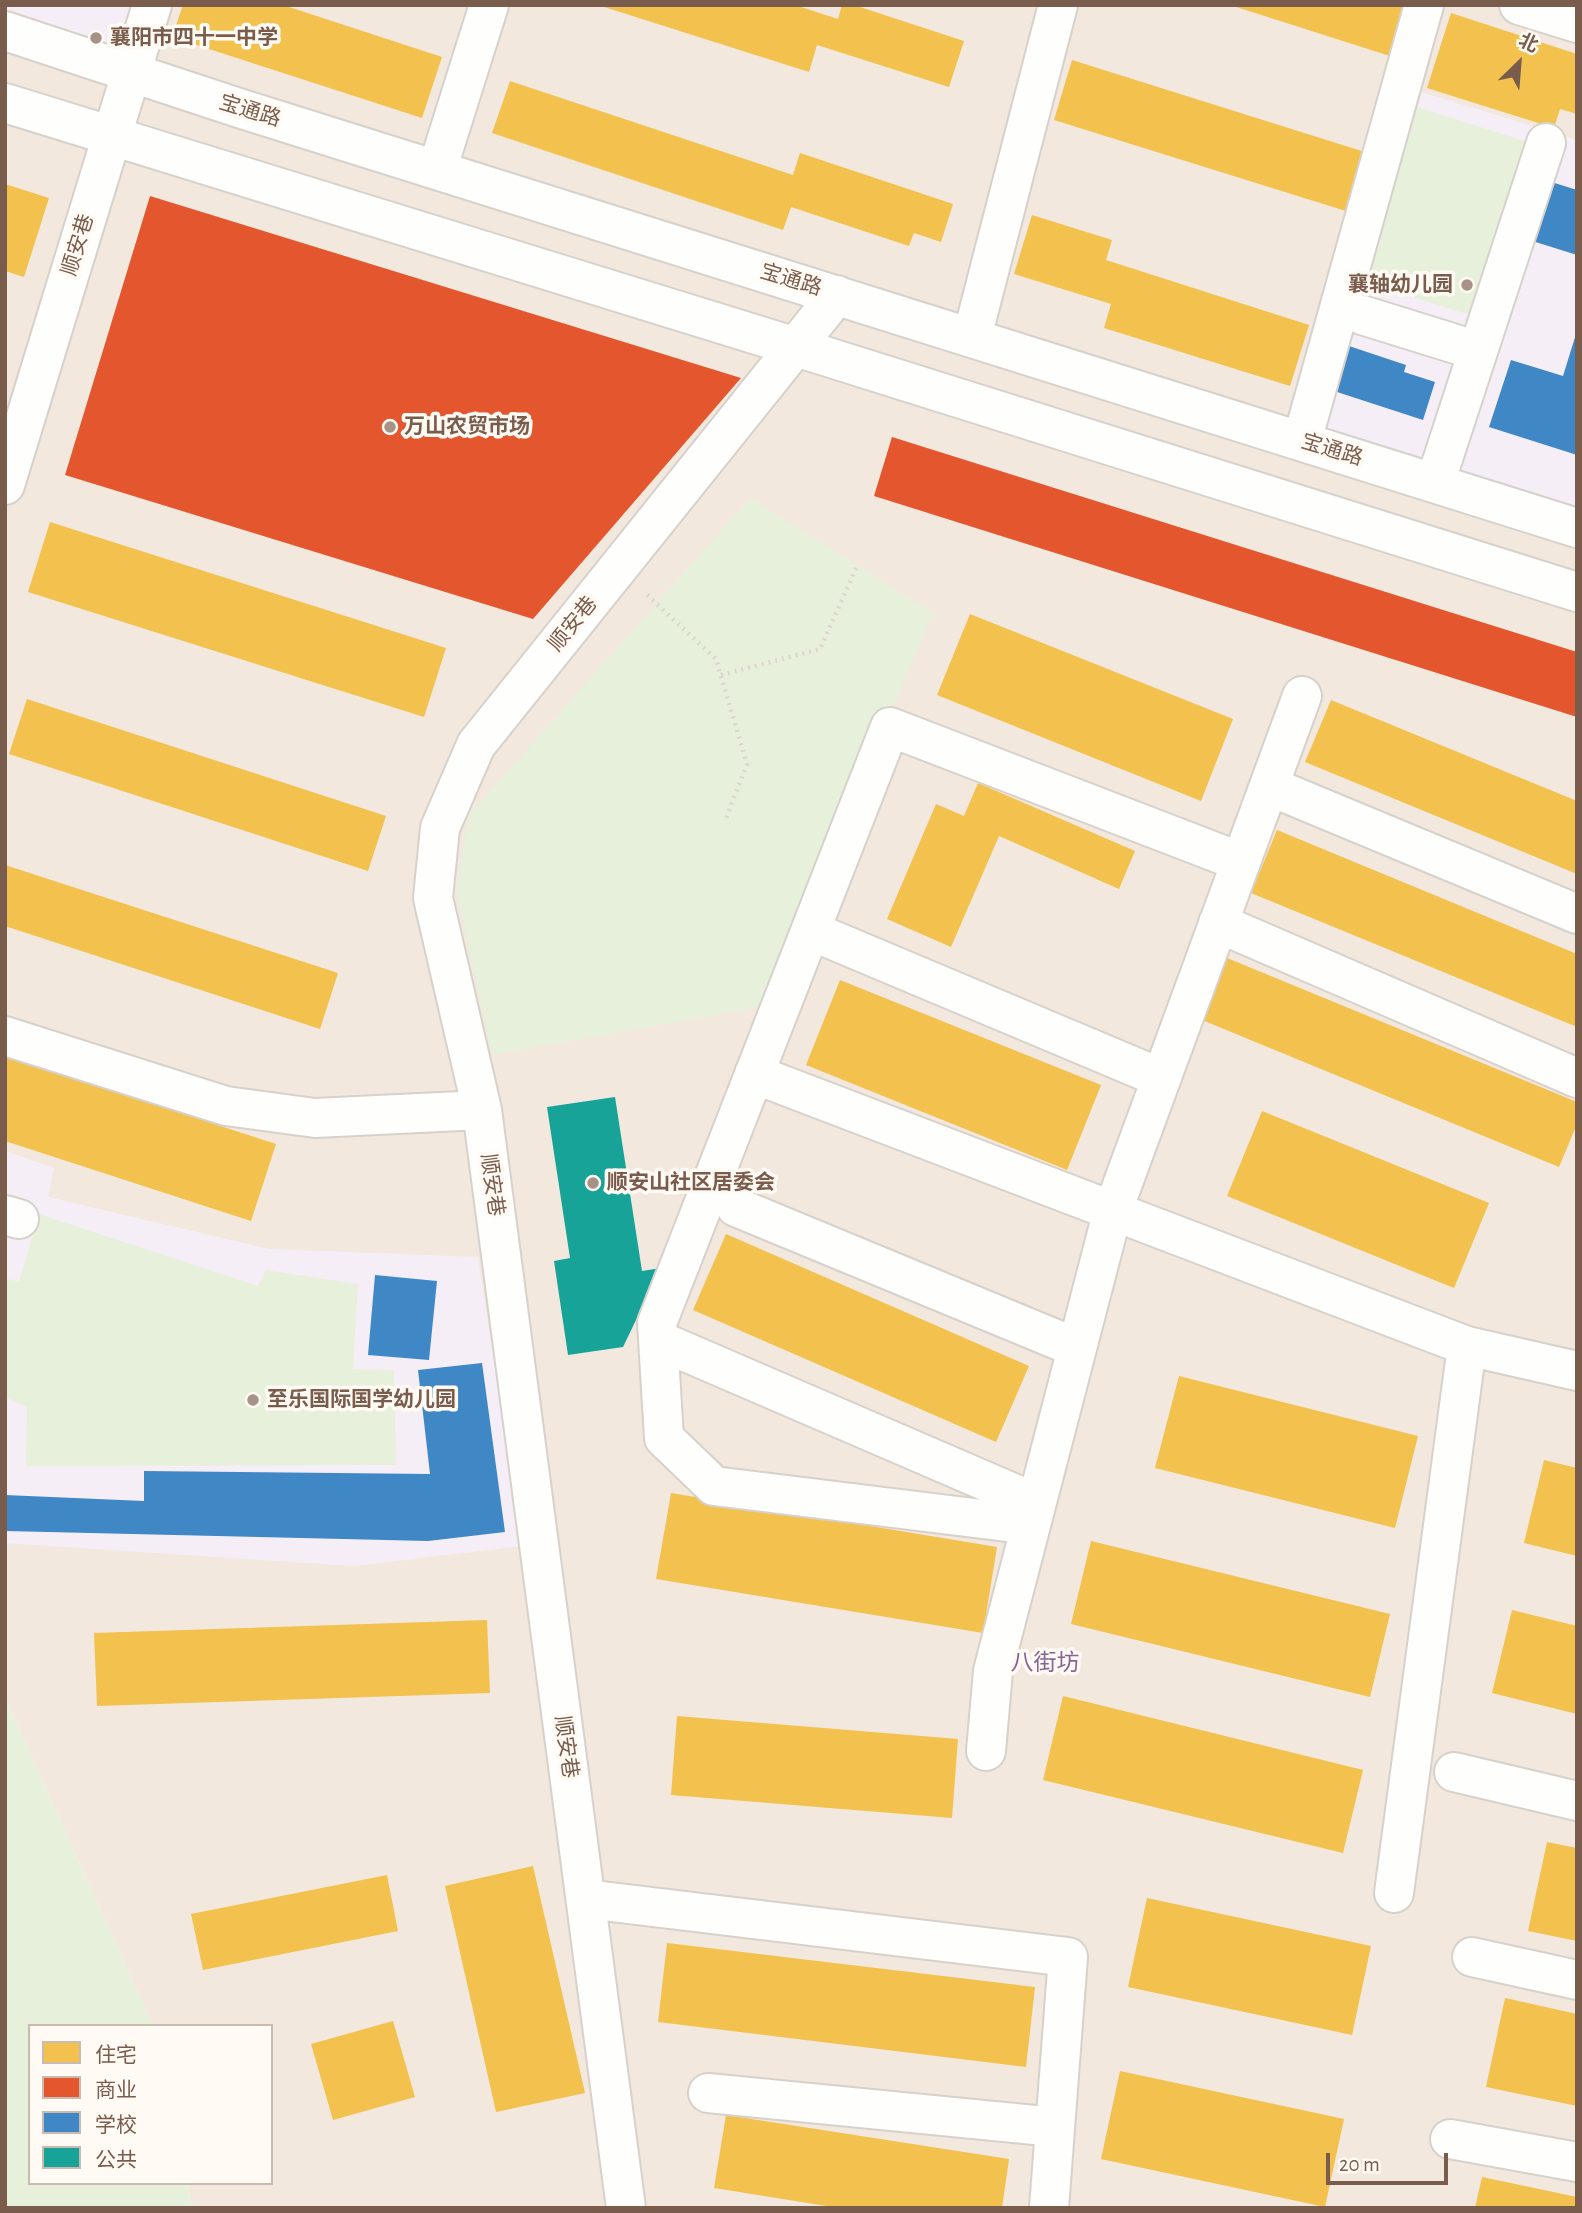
<!DOCTYPE html>
<meta charset="utf-8">
<style>
body{margin:0}
#map{position:relative;width:1582px;height:2213px;overflow:hidden;background:#f9f5f0;font-family:"Alegreya Sans","Noto Sans SC",sans-serif}
canvas{display:block}
.frame{position:absolute;inset:0;border:7px solid #7a5c4d;pointer-events:none}
.legend{position:absolute;left:28px;top:2024px;width:245px;height:161px;box-sizing:border-box;background:#fffaf3;border:2px solid #cabbb1;margin:0;padding:9px 12px;list-style:none;font-size:21px;color:#7a5c4d}
.legend li{display:flex;align-items:center;gap:14px;height:35px}
.legend b{width:35px;border:2px solid #cabbb1}
.north{position:absolute;left:1484px;top:28px;width:70px;height:70px;-webkit-text-stroke:5px #fffaf3;paint-order:stroke;rotate:25deg;font-size:19px;font-weight:700;line-height:28px;text-align:center;color:#7a5c4d}
.north::after{content:'';display:block;margin:auto;width:24px;height:32px;background:#7a5c4d;clip-path:polygon(50% 0,100% 100%,50% 72%,0 100%)}
.scale{position:absolute;left:1326px;top:2153px;width:122px;height:32px;box-sizing:border-box;border:4px solid #7a5c4d;border-top:0;padding-left:9px;font-size:21px;line-height:24px;white-space:nowrap;color:#7a5c4d;-webkit-text-stroke:5px #fffaf3;paint-order:stroke}
</style>
<div id="map">
<canvas width="1582" height="2213"></canvas>
<div class="frame"></div>
<ul class="legend">
<li><b style="height:19px;background:#f2c14e"></b>住宅</li>
<li><b style="height:19px;background:#e4572e"></b>商业</li>
<li><b style="height:19px;background:#3f88c5"></b>学校</li>
<li><b style="height:19px;background:#17a398"></b>公共</li>
</ul>
<div class="north">北</div>
<div class="scale">20 m</div>
</div>
<script>
const ctx = document.querySelector('canvas').getContext('2d');
ctx.lineJoin = 'round';
function fill(path, color) { ctx.fillStyle = color; ctx.fill(path, 'evenodd'); }
const shape = rows => new Path2D(rows.map(r => 'M' + r).join(''));
function trace(path, color, width, dash) { ctx.strokeStyle = color; ctx.lineWidth = width; ctx.lineCap = dash ? 'butt' : 'round'; ctx.setLineDash(dash || []); ctx.stroke(path); }
function label(font, color, halo, rows, align = 'center') {
  ctx.font = font + ' "Alegreya Sans","Noto Sans SC",sans-serif'; ctx.lineWidth = 7; ctx.setLineDash([]); ctx.textBaseline = 'middle'; ctx.strokeStyle = halo; ctx.fillStyle = color; for (const [text, x, y, turn = 0] of rows) {
    ctx.save(); ctx.translate(x, y); ctx.rotate((+turn || 0) * Math.PI / 180); ctx.textAlign = isNaN(turn) ? turn : align; if (halo) ctx.strokeText(text, 0, 0); ctx.fillText(text, 0, 0); ctx.restore();
  }
}
fill(shape([
 [5,5,1577,5,1577,2208,191,2208,188,2183,271,2183,271,2026,153,2026,5,1698]
]), '#f2e8de');
fill(shape([
 [5,5,138,5,122,59,5,18],
 [1415,90,1577,140,1577,512,1313,430],
 [5,1151,54,1168,48,1197,269,1249,478,1257,522,1546,354,1566,5,1543]
]), '#f6eef6');
fill(shape([
 [1417,107,1531,143,1476,317,1362,281],
 [750,498,933,613,765,1006,492,1055,456,888,469,815],
 [39,1214,258,1286,266,1270,358,1284,353,1369,394,1370,396,1465,26,1466,27,1407,5,1397,5,1278,19,1282],
 [5,1698,153,2026,30,2026,30,2183,188,2183,191,2208,5,2208]
]), '#e7f0db');
fill(shape([
 [183,5,283,5,442,57,422,118,172,37],
 [795,5,838,19,842,5,854,5,964,41,949,87,817,45,809,72,601,6],
 [1230,5,1409,5,1393,57],
 [1451,13,1577,54,1577,114,1560,109,1554,128,1427,88],
 [1072,60,1368,153,1349,212,1054,120],
 [510,81,793,175,800,153,953,204,941,242,914,233,909,246,791,207,783,230,492,133],
 [5,184,49,198,24,277,5,271],
 [1032,215,1112,240,1106,260,1309,325,1290,386,1104,328,1111,304,1014,274],
 [50,522,446,648,424,717,28,592],
 [970,614,1233,719,1201,801,937,695],
 [27,699,386,816,368,871,9,754],
 [1331,700,1577,801,1577,874,1305,762],
 [978,783,1135,851,1119,889,999,836,951,947,887,919,936,804,964,816],
 [1277,830,1577,954,1577,1027,1251,893],
 [5,865,338,973,320,1029,5,926],
 [1227,958,1577,1102,1577,1124,1559,1167,1202,1020],
 [840,980,1101,1085,1067,1170,806,1065],
 [5,1056,276,1144,251,1221,5,1141],
 [1262,1111,1489,1203,1454,1288,1227,1196],
 [726,1234,1029,1366,996,1442,693,1310],
 [1179,1376,1418,1436,1395,1528,1155,1468],
 [1544,1460,1577,1468,1577,1556,1524,1543],
 [671,1493,997,1547,983,1633,656,1579],
 [1091,1541,1390,1614,1370,1697,1071,1624],
 [1512,1610,1577,1626,1577,1714,1492,1693],
 [487,1620,490,1693,97,1706,94,1633],
 [1063,1696,1363,1770,1343,1853,1043,1780],
 [677,1716,958,1739,952,1818,671,1795],
 [1547,1842,1577,1848,1577,1941,1528,1931],
 [533,1866,585,2093,496,2112,445,1886],
 [387,1875,398,1931,203,1970,191,1914],
 [1147,1898,1371,1946,1352,2035,1128,1987],
 [667,1943,1035,1987,1026,2067,658,2022],
 [1505,1998,1577,2014,1577,2106,1486,2087],
 [393,2021,415,2097,333,2120,311,2044],
 [1120,2071,1344,2119,1325,2207,1101,2159],
 [726,2115,1009,2159,1002,2208,839,2208,714,2188],
 [1482,2177,1577,2197,1577,2208,1475,2208]
]), '#f2c14e');
fill(shape([
 [150,196,741,378,533,619,65,475],
 [892,437,1577,652,1577,717,874,496]
]), '#e4572e');
fill(shape([
 [1545,180,1577,190,1577,255,1526,239],
 [1576,334,1577,455,1489,427,1511,360,1563,376],
 [1349,346,1406,365,1404,372,1435,382,1423,420,1334,391],
 [375,1275,437,1281,429,1360,368,1355],
 [482,1363,505,1532,428,1541,5,1531,5,1495,144,1501,144,1471,430,1474,418,1370]
]), '#3f88c5');
fill(shape([
 [615,1097,642,1271,661,1268,623,1347,568,1355,554,1261,570,1258,547,1107]
]), '#17a398');
const minor = shape([
 [1519,5,1577,23],
 [5,31,242,109,1577,528],
 [5,103,796,347,1577,592],
 [437,170,489,5],
 [1362,315,1478,351],
 [972,337,1058,5],
 [1302,441,1424,5],
 [1435,483,1546,143],
 [5,485,152,5],
 [1269,786,1577,914],
 [1218,923,1577,1078],
 [828,938,1161,1078],
 [5,1036,226,1106,315,1118,482,1110],
 [754,1074,1467,1346,1577,1371],
 [736,1207,1077,1348],
 [5,1215,19,1219],
 [658,1340,1036,1503],
 [1031,1525,714,1486,664,1438,657,1323,890,727,1241,862],
 [986,1751,993,1671,1113,1210,1302,696],
 [1454,1772,1577,1801],
 [1394,1893,1467,1346],
 [586,1899,1068,1957,1049,2208],
 [1472,1957,1577,1980],
 [708,2093,1055,2127],
 [1450,2139,1577,2162],
 [626,2208,482,1110,433,898,440,828,476,745,837,295]
]);
trace(minor, '#d7d1cb', 42);
trace(shape([
 [647,595,716,659,747,764,726,818],
 [721,675,820,649,857,566]
]), '#dcd5d0', 4.5, [2, 5]);
trace(minor, '#fefefd', 38);
for (const [x, y, r, color] of [
 [96,38,7,"#a69286"],
 [1467,285,7,"#a69286"],
 [390,427,7,"#a69286"],
 [593,1183,7,"#a69286"],
 [253,1400,7,"#a69286"]
]) { const dot = new Path2D(); dot.arc(x, y, r, 0, 2 * Math.PI); ctx.fillStyle = color; ctx.fill(dot); trace(dot, '#fffaf3', 2.5); }
label('bold 21px', '#7a5c4d', '#fffaf3', [
 ["襄阳市四十一中学",110,38],
 ["襄轴幼儿园",1453,285,"right"],
 ["万山农贸市场",404,427],
 ["顺安山社区居委会",607,1183],
 ["至乐国际国学幼儿园",267,1400]
], 'left');
label('21px', '#7a5c4d', '#fffaf3', [
 ["宝通路",250,111,17],
 ["顺安巷",78,245,-73],
 ["宝通路",791,280,17],
 ["宝通路",1332,450,17],
 ["顺安巷",573,624,-51],
 ["顺安巷",492,1185,82],
 ["顺安巷",566,1747,82]
]);
label('23px', '#846695', '#fffaf3', [
 ["八街坊",1045,1663]
]);
</script>
